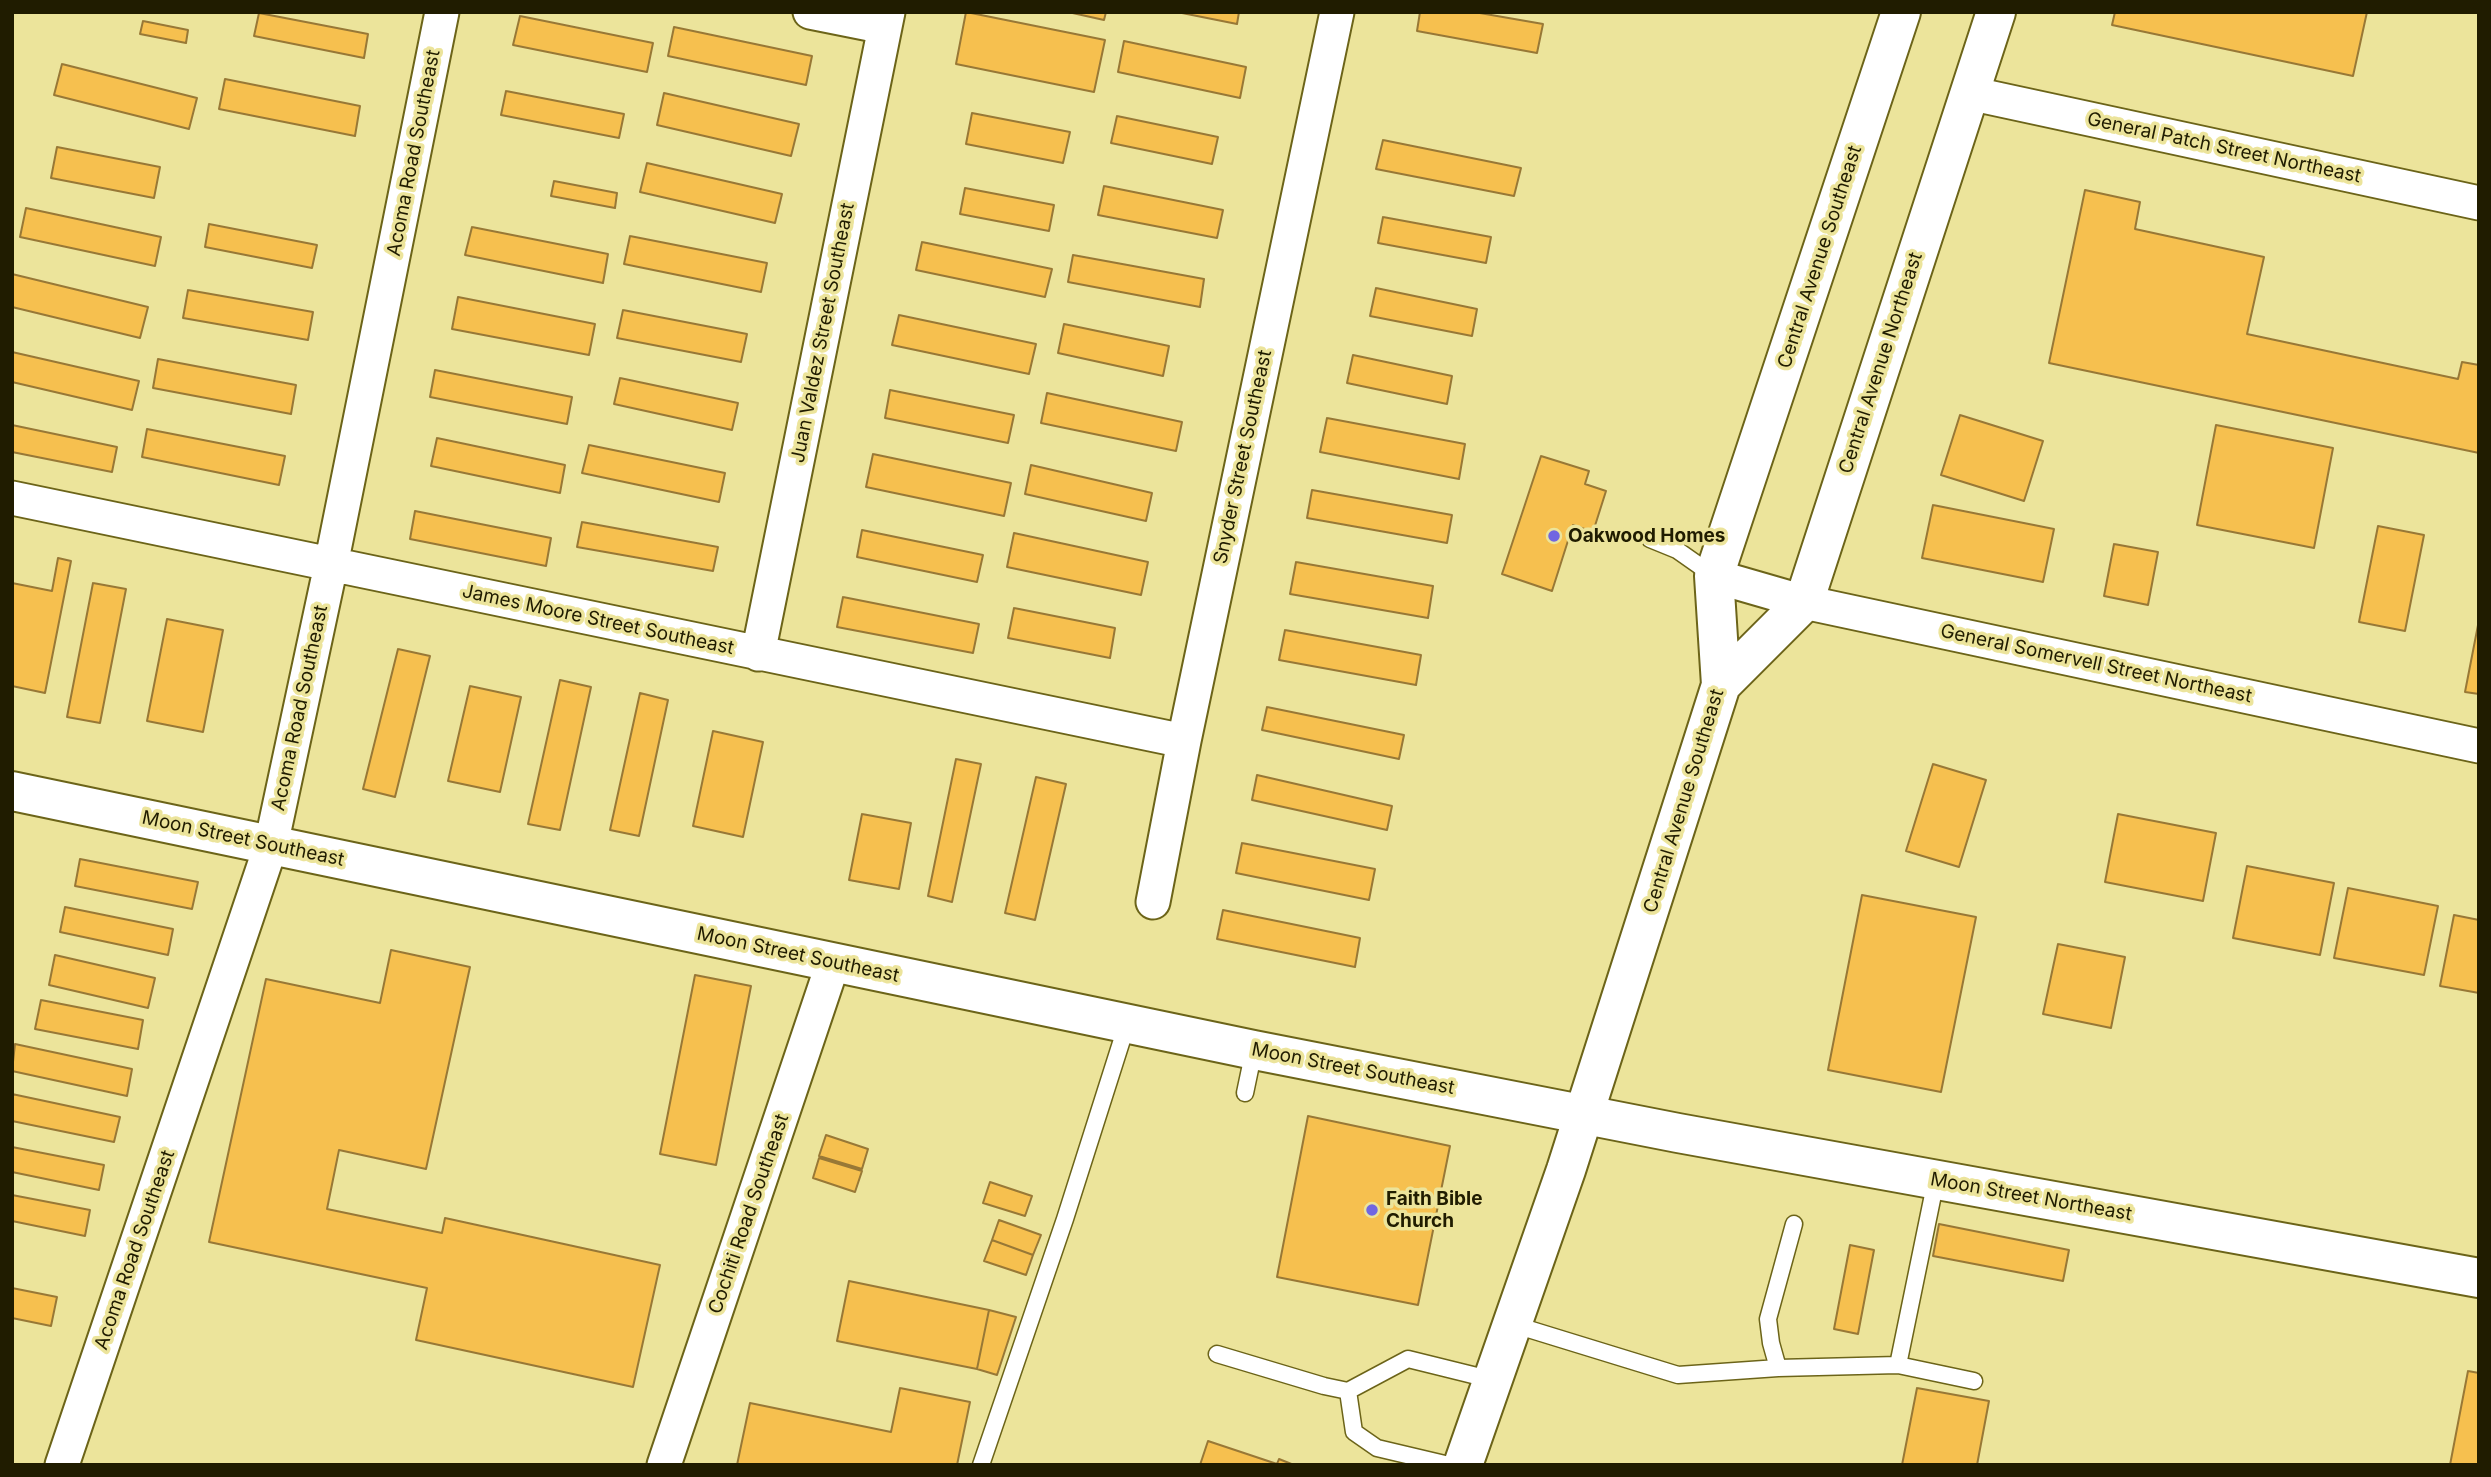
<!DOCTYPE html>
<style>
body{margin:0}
#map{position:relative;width:2491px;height:1477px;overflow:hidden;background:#ece49b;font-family:Inter,sans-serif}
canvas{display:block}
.frame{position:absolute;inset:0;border:14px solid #201c00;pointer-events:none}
</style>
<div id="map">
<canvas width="2491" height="1477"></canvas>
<div class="frame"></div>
</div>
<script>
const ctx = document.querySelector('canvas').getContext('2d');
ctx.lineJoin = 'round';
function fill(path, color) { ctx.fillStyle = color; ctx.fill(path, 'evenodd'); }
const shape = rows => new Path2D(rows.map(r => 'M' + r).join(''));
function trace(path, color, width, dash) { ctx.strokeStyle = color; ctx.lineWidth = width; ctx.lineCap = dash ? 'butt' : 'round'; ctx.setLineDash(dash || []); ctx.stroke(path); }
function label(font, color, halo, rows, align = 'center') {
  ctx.font = font + ' Inter,sans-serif'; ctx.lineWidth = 7; ctx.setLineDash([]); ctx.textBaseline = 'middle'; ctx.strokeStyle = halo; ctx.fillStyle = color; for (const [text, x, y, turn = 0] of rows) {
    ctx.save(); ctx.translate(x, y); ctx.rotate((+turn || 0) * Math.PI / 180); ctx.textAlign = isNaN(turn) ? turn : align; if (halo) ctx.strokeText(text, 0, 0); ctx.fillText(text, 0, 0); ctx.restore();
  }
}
const building = shape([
 [966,12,1105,40,1094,92,956,64,966,12],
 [1068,12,1106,12,1104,20,1068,12],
 [1177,12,1239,12,1237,24,1177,12],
 [1420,12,1474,12,1543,24,1537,53,1417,31,1420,12],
 [2115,12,2367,12,2353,76,2112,25,2115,12],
 [259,13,368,34,364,58,254,36,259,13],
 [520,16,653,43,647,72,513,45,520,16],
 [143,21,188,30,186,43,140,34,143,21],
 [674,27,812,56,806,85,668,56,674,27],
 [1124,41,1246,67,1240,98,1118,72,1124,41],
 [62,64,197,98,189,129,54,95,62,64],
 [225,79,360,106,355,136,219,109,225,79],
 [506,91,624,114,619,138,501,115,506,91],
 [664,93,799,124,791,156,657,125,664,93],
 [972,113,1070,132,1063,163,966,144,972,113],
 [1117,116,1218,137,1212,164,1111,143,1117,116],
 [1383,140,1521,168,1514,196,1376,169,1383,140],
 [57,147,160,167,154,198,51,178,57,147],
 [647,163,782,194,775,223,640,192,647,163],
 [554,181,617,193,615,208,551,196,554,181],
 [1104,186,1223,210,1217,238,1098,215,1104,186],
 [965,188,1054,205,1049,231,960,214,965,188],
 [2085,190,2140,202,2135,229,2264,257,2247,334,2458,379,2462,362,2479,365,2479,453,2049,363,2085,190],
 [26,208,161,237,155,266,20,237,26,208],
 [1383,217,1491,237,1486,263,1378,243,1383,217],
 [209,224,317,245,312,268,205,247,209,224],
 [472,227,608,254,603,283,465,255,472,227],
 [630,236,767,263,761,292,624,264,630,236],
 [922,242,1052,269,1045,297,916,270,922,242],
 [1073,255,1204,279,1200,307,1068,282,1073,255],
 [12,274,148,307,140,338,12,307,12,274],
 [1376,288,1477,309,1472,336,1370,316,1376,288],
 [188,290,313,312,308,340,183,318,188,290],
 [458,297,595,324,589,355,452,329,458,297],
 [623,310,747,334,741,362,617,338,623,310],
 [899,315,1036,344,1029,374,892,345,899,315],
 [1064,324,1169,346,1163,376,1058,353,1064,324],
 [12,352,139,381,132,410,12,382,12,352],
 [1353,355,1452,376,1447,404,1347,383,1353,355],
 [158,359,296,385,291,414,153,388,158,359],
 [435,370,572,397,567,424,430,397,435,370],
 [620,378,738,403,732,430,614,404,620,378],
 [890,390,1014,415,1008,443,885,418,890,390],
 [1047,393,1182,422,1176,451,1041,423,1047,393],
 [1960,415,2043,441,2024,501,1941,475,1960,415],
 [1327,418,1465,444,1459,479,1320,452,1327,418],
 [12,425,117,447,112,472,12,452,12,425],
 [2216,425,2333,448,2314,548,2197,525,2216,425],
 [147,429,285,456,279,485,142,457,147,429],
 [437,438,565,465,560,493,431,466,437,438],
 [589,445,725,473,719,502,582,473,589,445],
 [873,454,1011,483,1004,516,866,487,873,454],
 [1541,456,1589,471,1585,484,1606,491,1593,532,1573,525,1552,591,1502,574,1541,456],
 [1031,465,1152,493,1146,521,1025,494,1031,465],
 [1312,490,1452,515,1447,543,1307,518,1312,490],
 [1933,505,2054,529,2043,582,1922,558,1933,505],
 [415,511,551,538,546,566,410,539,415,511],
 [582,522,718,547,713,571,577,547,582,522],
 [2378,526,2424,535,2405,631,2359,622,2378,526],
 [862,530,983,555,977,582,857,557,862,530],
 [1014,533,1148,562,1141,595,1007,567,1014,533],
 [2114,544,2158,552,2148,605,2104,596,2114,544],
 [58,558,71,561,45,693,12,686,12,583,52,591,58,558],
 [1296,562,1433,586,1428,618,1290,594,1296,562],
 [93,583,126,589,100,723,67,717,93,583],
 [843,597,979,624,973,653,837,627,843,597],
 [1014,608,1115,628,1110,658,1008,638,1014,608],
 [167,619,223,630,203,732,147,721,167,619],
 [2479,620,2479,694,2465,692,2479,620],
 [1285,630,1421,655,1416,685,1279,660,1285,630],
 [398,649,430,656,395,797,363,789,398,649],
 [560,680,591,687,560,830,528,824,560,680],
 [470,686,521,697,500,792,448,781,470,686],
 [640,693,668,700,639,836,610,830,640,693],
 [1267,707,1404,735,1399,759,1262,730,1267,707],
 [713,731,763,742,743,837,693,826,713,731],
 [956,759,981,764,952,902,928,896,956,759],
 [1933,764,1986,780,1959,867,1906,851,1933,764],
 [1257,775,1392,806,1387,830,1252,800,1257,775],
 [1036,777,1066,784,1035,920,1005,913,1036,777],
 [862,814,911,823,899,889,849,880,862,814],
 [2118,814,2216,833,2203,901,2105,882,2118,814],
 [1242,843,1375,869,1369,900,1236,873,1242,843],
 [80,859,198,882,192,909,75,886,80,859],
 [2247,866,2334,883,2320,955,2233,938,2247,866],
 [2348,888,2438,906,2424,975,2334,958,2348,888],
 [1862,895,1976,917,1941,1092,1828,1070,1862,895],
 [65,907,173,929,168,955,60,932,65,907],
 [1223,910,1360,938,1355,967,1217,939,1223,910],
 [2454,915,2479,920,2479,993,2440,986,2454,915],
 [2058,944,2125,957,2111,1028,2043,1014,2058,944],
 [391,950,470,967,426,1169,339,1150,327,1209,442,1233,445,1218,660,1265,633,1387,416,1340,427,1288,209,1242,266,979,380,1003,391,950],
 [55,955,155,978,148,1008,49,985,55,955],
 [695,975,751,986,716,1165,660,1154,695,975],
 [41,1000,143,1020,138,1049,35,1029,41,1000],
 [15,1044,132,1069,127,1096,12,1071,15,1044],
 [12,1094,120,1117,114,1142,12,1121,12,1094],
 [1308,1116,1450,1146,1418,1305,1277,1277,1308,1116],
 [826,1135,868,1149,862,1169,819,1156,826,1135],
 [12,1147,104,1165,99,1190,12,1172,12,1147],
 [819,1158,862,1171,855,1192,813,1178,819,1158],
 [990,1182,1032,1196,1025,1216,983,1203,990,1182],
 [12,1195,90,1210,85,1236,12,1221,12,1195],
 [999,1220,1041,1235,1033,1255,992,1240,999,1220],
 [1939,1224,2069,1250,2063,1281,1933,1256,1939,1224],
 [992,1240,1033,1255,1026,1275,984,1261,992,1240],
 [1850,1245,1874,1250,1858,1334,1834,1329,1850,1245],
 [849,1281,989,1310,977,1369,837,1341,849,1281],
 [12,1288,57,1297,51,1326,12,1318,12,1288],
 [989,1310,1016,1317,997,1375,977,1369,989,1310],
 [2468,1371,2479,1373,2479,1465,2450,1465,2468,1371],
 [900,1388,970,1402,957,1465,737,1465,750,1403,891,1432,900,1388],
 [1917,1388,1989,1401,1977,1465,1902,1465,1917,1388],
 [1208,1441,1277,1464,1279,1459,1294,1465,1200,1465,1208,1441]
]);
fill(building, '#f6c04f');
trace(building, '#987836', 2);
const service = shape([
 [1650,539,1677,550,1714,576],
 [1245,1093,1254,1050],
 [1512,1324,1678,1375,1778,1368,1898,1365,1936,1180],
 [1217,1354,1324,1386,1348,1391,1408,1359,1493,1380],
 [1898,1365,1974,1381],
 [1778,1368,1771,1343,1768,1319,1794,1224],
 [1348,1391,1354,1432,1377,1448,1449,1465],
 [981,1465,1065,1219,1127,1024]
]);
const minor = shape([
 [810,12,885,27],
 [1969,93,2479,203],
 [12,498,1184,741],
 [1714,576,1804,602,2479,746],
 [758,654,888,12],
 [1153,902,1184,741,1337,12],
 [62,1465,271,845,331,565,442,12],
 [664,1465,833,963]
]);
const tertiary = shape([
 [12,791,1254,1050,1678,1133,2479,1278]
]);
const primary = shape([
 [1721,685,1804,602,1996,12],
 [1463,1465,1566,1170,1721,685,1714,576,1901,12]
]);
trace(service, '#6c6419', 19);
trace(minor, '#6c6419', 37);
trace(tertiary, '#6c6419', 42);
trace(primary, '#6c6419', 42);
trace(service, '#fff', 16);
trace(minor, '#fff', 33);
trace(tertiary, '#fff', 38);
trace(primary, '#fff', 38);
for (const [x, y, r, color] of [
 [1554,536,7,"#7066e1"],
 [1372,1210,7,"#7066e1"]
]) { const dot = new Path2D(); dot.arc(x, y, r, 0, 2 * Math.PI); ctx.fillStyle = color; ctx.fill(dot); trace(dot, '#ece49b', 2.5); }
label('19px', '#201c00', '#ece49b', [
 ["General Patch Street Northeast",2224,148,12],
 ["Acoma Road Southeast",414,153,-79],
 ["Central Avenue Southeast",1820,257,-72],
 ["Juan Valdez Street Southeast",823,333,-79],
 ["Central Avenue Northeast",1881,363,-72],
 ["Snyder Street Southeast",1243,457,-78],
 ["James Moore Street Southeast",598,620,12],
 ["General Somervell Street Northeast",2096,664,12],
 ["Acoma Road Southeast",300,708,-78],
 ["Central Avenue Southeast",1684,801,-73],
 ["Moon Street Southeast",243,839,12],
 ["Moon Street Southeast",798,955,12],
 ["Moon Street Southeast",1353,1069,11],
 ["Moon Street Northeast",2031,1197,10],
 ["Cochiti Road Southeast",749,1214,-71],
 ["Acoma Road Southeast",135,1250,-71]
]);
label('bold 19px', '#201c00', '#ece49b', [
 ["Oakwood Homes",1568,536],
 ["Faith Bible",1386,1199],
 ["Church",1386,1221]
], 'left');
</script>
